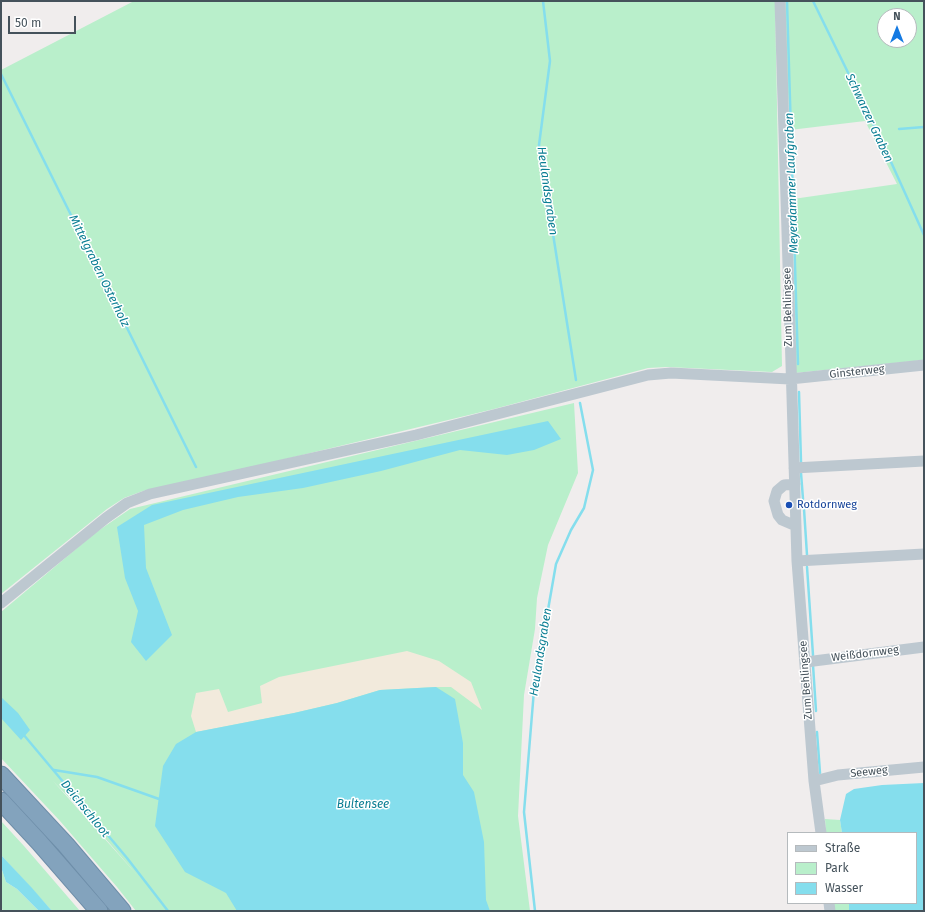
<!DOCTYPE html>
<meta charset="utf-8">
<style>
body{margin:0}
#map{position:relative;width:925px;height:912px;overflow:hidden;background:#f0eded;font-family:"Fira Sans",sans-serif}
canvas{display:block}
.frame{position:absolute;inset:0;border:2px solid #45525b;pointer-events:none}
.legend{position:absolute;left:787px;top:832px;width:130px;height:72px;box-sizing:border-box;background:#fff;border:1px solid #b5babd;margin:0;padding:5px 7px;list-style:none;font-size:12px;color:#45525b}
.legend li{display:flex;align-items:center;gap:8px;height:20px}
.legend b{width:20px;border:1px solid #b5babd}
.north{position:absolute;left:877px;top:8px;width:40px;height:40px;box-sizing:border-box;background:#fff;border:1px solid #b5babd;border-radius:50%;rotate:0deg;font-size:11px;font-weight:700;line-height:16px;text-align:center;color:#45525b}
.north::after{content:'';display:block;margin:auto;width:14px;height:18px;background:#157ae2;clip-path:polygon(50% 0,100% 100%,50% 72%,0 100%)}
.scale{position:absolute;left:8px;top:16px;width:68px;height:18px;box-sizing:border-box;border:2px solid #45525b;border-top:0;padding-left:5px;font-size:12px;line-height:14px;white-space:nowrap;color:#45525b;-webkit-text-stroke:3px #fff;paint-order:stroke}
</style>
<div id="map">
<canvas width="925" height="912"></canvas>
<div class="frame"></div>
<ul class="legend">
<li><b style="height:5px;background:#bdc8d0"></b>Straße</li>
<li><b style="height:11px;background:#b9efcb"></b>Park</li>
<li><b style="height:11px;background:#85deed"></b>Wasser</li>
</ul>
<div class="north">N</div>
<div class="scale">50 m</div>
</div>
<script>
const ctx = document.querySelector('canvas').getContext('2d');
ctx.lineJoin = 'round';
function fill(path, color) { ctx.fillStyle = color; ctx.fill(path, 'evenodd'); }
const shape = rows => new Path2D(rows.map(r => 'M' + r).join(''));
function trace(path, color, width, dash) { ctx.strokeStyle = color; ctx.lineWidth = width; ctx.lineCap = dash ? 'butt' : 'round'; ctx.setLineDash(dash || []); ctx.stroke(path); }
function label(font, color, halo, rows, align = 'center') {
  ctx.font = font + ' "Fira Sans",sans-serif'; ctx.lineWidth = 3; ctx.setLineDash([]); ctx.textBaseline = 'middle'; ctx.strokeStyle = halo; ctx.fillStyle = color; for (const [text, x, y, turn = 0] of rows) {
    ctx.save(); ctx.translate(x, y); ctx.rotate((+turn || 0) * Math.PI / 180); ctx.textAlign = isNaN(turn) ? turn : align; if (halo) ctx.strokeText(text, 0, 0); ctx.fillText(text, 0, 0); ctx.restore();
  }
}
fill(shape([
 [134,1,775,1,782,366,772,372,667,367,648,368,494,409,273,462,143,491,124,498,107,509,1,594,1,70],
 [783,1,924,1,924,360,795,373,793,199,897,184,865,121,790,130],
 [885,16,909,16,909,40,885,40],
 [574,403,578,473,548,545,537,598,535,629,524,695,518,816,530,911,136,911,117,887,60,821,1,758,1,612,95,533,130,509],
 [53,781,77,806,137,875],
 [825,819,840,820,842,833,826,833],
 [1,821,24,846,80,911,52,911,1,855],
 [1,867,6,882,17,889,39,911,3,911,1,906],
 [833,903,849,903,849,911,833,911]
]), '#b9efcb');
fill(shape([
 [407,651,439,661,471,682,482,710,451,687,436,687,380,690,337,703,294,713,196,732,191,716,196,693,219,689,228,712,262,703,260,686,279,677]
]), '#f2eadc');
fill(shape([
 [548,421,561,439,534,450,507,455,460,450,381,471,303,488,238,497,183,510,144,525,146,568,172,635,146,661,131,642,138,611,125,578,117,527,152,505],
 [436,687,455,699,463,743,463,775,474,792,484,842,486,900,490,911,237,911,226,893,185,872,155,826,163,766,176,744,196,732,294,713,337,703,380,690],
 [1,697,18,713,30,730,21,740,1,718],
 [924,783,924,911,849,911,849,903,916,903,916,833,842,833,840,820,846,794,854,789,882,785],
 [1,855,32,888,52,911,39,911,17,889,6,882,1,867]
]), '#85deed');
trace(shape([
 [543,1,550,61,539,145,576,380],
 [787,1,798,364],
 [813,1,882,142,924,235],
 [1,74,196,467],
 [899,129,924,127],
 [799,392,801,462],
 [801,473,803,499],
 [804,509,807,555],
 [807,567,813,655],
 [813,665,816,711],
 [817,732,820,773],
 [23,734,127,858,168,911],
 [54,770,97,777,159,799],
 [535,911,524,812,534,690,556,564,571,530,584,508,593,470,580,403]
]), '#85deed', 2.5);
const highway = shape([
 [1,775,66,845,122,911],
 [1,801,39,842,99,911]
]);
trace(highway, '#6e8ea9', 19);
trace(shape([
 [780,1,797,561,814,781,821,833],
 [794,468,924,461],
 [795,484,784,485,777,491,774,501,778,515,782,520,796,526],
 [797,561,924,554],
 [1,603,106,518,127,503,150,494,416,435,648,375,671,373,790,379,924,365],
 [806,662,924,647],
 [814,781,838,775,924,767],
 [829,903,830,911]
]), '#bdc8d0', 11);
trace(highway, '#83a3bd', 17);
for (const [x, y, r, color] of [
 [789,505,4,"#1a4fb4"]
]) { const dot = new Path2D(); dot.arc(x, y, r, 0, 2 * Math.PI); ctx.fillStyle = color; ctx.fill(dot); trace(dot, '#fff', 1.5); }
label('11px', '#45525b', '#fff', [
 ["Zum Behlingsee",788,307,-91],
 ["Ginsterweg",857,372,-6],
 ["Weißdornweg",865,654,-7],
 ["Zum Behlingsee",806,680,-94],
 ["Seeweg",869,772,-6]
]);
label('11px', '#164399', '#fff', [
 ["Rotdornweg",797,505]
], 'left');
label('italic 12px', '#0a7e93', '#fff', [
 ["Schwarzer Graben",869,118,65],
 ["Meyerdammer Laufgraben",792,183,-92],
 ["Heulandsgraben",547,191,82],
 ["Mittelgraben Osterholz",99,271,64],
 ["Heulandsgraben",541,652,-81],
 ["Bultensee",363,805],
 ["Deichschloot",85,809,51]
]);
</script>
